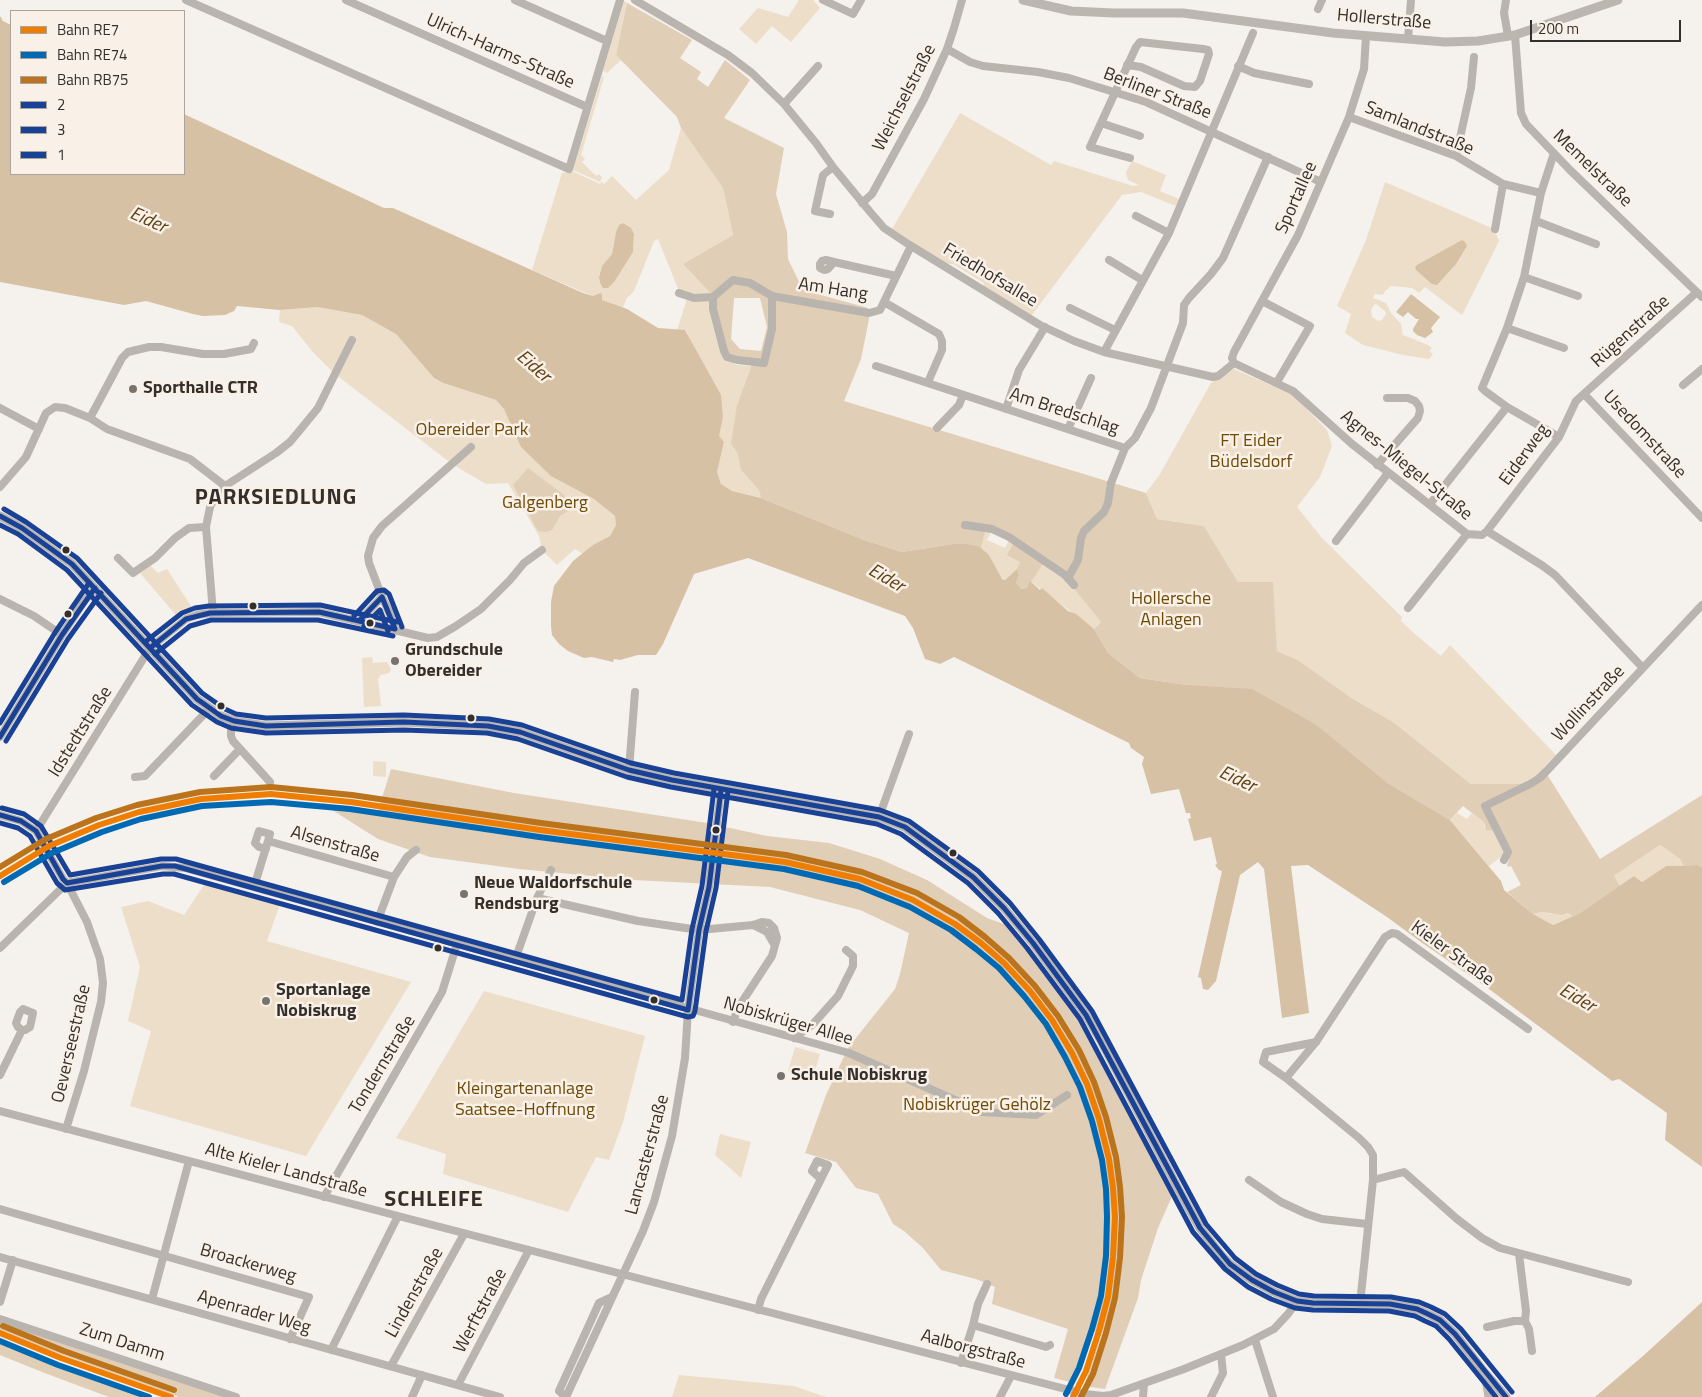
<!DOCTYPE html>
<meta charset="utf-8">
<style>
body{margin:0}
#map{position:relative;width:1702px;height:1397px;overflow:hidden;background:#f5f1ec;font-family:"Titillium Web",sans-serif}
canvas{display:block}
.legend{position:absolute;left:10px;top:10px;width:175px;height:165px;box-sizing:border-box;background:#f9f1e8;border:1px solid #aaa49d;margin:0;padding:6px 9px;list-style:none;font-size:15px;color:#33302c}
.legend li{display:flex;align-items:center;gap:10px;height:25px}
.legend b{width:25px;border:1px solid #aaa49d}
.scale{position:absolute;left:1530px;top:20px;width:151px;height:22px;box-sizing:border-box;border:2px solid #33302c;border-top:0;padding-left:6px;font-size:15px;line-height:18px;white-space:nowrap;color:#33302c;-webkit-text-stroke:4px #f9f1e8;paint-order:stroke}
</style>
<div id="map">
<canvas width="1702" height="1397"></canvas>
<ul class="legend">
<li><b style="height:6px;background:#ef7d00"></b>Bahn RE7</li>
<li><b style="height:6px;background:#0069b4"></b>Bahn RE74</li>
<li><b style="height:6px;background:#bb741b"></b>Bahn RB75</li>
<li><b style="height:6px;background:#194196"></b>2</li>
<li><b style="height:6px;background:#194196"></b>3</li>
<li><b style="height:6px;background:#194196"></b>1</li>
</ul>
<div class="scale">200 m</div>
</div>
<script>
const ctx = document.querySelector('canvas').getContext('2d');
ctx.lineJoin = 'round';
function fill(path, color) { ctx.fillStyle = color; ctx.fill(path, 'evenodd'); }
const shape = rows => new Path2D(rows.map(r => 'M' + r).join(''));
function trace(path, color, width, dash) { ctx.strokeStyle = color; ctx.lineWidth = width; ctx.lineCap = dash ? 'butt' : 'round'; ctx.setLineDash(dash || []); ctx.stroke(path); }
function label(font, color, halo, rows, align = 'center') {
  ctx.font = font + ' "Titillium Web",sans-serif'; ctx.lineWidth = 5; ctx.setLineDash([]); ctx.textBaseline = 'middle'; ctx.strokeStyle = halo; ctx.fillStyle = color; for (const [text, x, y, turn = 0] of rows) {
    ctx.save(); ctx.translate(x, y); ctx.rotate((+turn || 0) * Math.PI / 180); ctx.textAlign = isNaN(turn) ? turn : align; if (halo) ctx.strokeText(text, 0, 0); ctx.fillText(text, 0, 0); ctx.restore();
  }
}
fill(shape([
 [799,0,813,0,820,8,791,42,772,26,756,44,739,29,758,8,788,17],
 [624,1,627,3,616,55,621,60,607,73,603,71],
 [602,76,604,77,581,155,585,159,582,162,596,176,599,174,602,177,600,182,573,170],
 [960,113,1051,165,1054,161,1133,186,1139,185,1128,180,1126,172,1132,161,1166,175,1160,191,1179,199,1176,206,1141,192,1122,195,1031,316,983,286,984,283,953,264,947,264,896,233,892,229],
 [681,128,723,188,733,235,683,264,711,294,694,297,679,291,658,239,654,241,634,291,627,298,622,309,602,300,602,294,600,293,593,296,532,270,562,173,572,171,600,184,602,182,604,184,612,176,636,200,669,170],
 [623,223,634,234,633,252,600,283,599,276,602,266,612,254,616,232,619,225],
 [1385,182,1494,229,1499,241,1462,315,1425,287,1419,293,1412,288,1391,286,1385,291,1383,295,1375,294,1373,298,1386,303,1391,313,1401,324,1403,335,1428,345,1432,348,1429,351,1433,354,1429,359,1403,355,1363,345,1345,333,1351,314,1337,306,1366,240],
 [1376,304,1385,311,1386,314,1382,320,1378,321,1372,317,1371,310,1374,305],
 [712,298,726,357,736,365,751,366,737,405,737,452,741,470,759,490,761,498,732,491,721,484,717,472,724,442,718,436,723,417,686,330,677,330,687,299],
 [317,307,362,315,396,334,434,378,443,383,496,400,580,490,594,499,615,516,616,525,610,536,593,545,583,554,575,549,557,565,542,550,539,536,508,483,486,484,452,464,335,374,312,351,292,326,279,322,280,310],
 [1234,369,1289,393,1298,400,1327,430,1332,446,1320,477,1297,507,1322,538,1402,617,1401,621,1415,634,1441,656,1450,645,1556,755,1531,780,1521,784,1471,784,1393,722,1353,699,1298,660,1277,651,1272,582,1238,582,1204,526,1157,519,1146,493,1160,474,1211,383],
 [985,531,991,532,987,540,1005,548,1009,540,1013,542,1020,562,1017,569,1005,580,1000,577,989,555,981,548],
 [1044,562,1076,587,1074,589,1101,622,1094,629,1030,581],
 [151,566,158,573,167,569,193,609,176,615,140,573],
 '372 616a8 8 0 1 1 16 0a8 8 0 1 1-16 0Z',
 [372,657,373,663,387,662,391,669,389,673,381,675,378,679,381,706,364,707,362,658],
 [373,761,386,762,386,777,373,776],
 [1457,813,1467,819,1472,813,1484,822,1484,827,1494,831,1504,849,1502,856,1489,866,1450,820],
 [1660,845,1680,859,1683,865,1666,866,1642,882,1634,876,1620,886,1613,877],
 [206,882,280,904,267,941,411,982,306,1156,130,1106,151,1031,128,1021,140,967,121,907,148,901,184,915],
 [1542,912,1551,914,1567,913,1573,916,1553,925,1533,914],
 [484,991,645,1036,623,1122,609,1160,596,1157,568,1212,443,1174,446,1154,396,1138,416,1106],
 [795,1047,820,1054,813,1078,788,1071],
 [720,1134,751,1142,741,1178,715,1155],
 [679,1375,794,1386,826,1397,672,1397]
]), '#eddeca');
fill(shape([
 [627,3,692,40,680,58,701,72,697,79,708,87,725,60,750,80,724,118,784,148,776,194,787,232,788,259,803,290,868,308,869,319,861,359,844,401,1146,493,1157,519,1204,526,1238,582,1273,582,1277,651,1298,660,1353,699,1393,722,1471,784,1521,784,1531,780,1543,768,1600,859,1702,795,1702,867,1697,865,1683,865,1680,859,1660,845,1614,876,1620,886,1580,913,1573,916,1567,913,1562,915,1542,912,1533,914,1507,892,1521,885,1511,866,1508,867,1507,865,1509,860,1494,831,1486,830,1484,822,1463,806,1450,820,1386,782,1187,685,1140,678,1108,653,1094,629,1101,622,1074,589,1075,588,1044,562,1027,588,1021,589,1017,586,1016,583,1019,575,1017,569,1020,562,1007,555,1015,540,986,528,981,548,953,544,902,552,864,540,761,498,759,490,741,470,737,452,731,444,737,405,753,361,727,356,711,294,683,264,733,235,723,188,681,128,677,117,616,55],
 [734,298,760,298,767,327,761,351,740,349,731,339],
 [528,468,564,495,569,507,567,512,560,516,552,530,546,532,538,531,513,485],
 [391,769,514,793,707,823,767,836,829,843,880,859,927,880,987,918,1012,927,1054,981,1084,1023,1173,1194,1158,1228,1141,1280,1138,1298,1105,1389,1084,1386,1102,1333,1092,1332,1086,1354,1074,1383,1054,1378,1068,1329,992,1304,995,1287,976,1279,941,1270,923,1248,904,1231,893,1224,878,1194,856,1188,836,1162,805,1153,826,1095,848,1048,895,989,900,974,909,933,860,910,770,887,634,880,519,869,430,857,378,839,321,803,378,811],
 [0,1321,226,1397,179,1397,16,1338,0,1331],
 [0,1343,9,1347,145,1397,109,1397,42,1372,0,1355]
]), '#e0ceb7');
fill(shape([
 [0,16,3,21,11,25,11,174,184,174,184,114,384,208,393,208,583,293,593,296,600,293,602,294,602,300,627,309,658,328,685,330,721,395,723,417,719,436,724,442,717,472,721,484,732,491,761,498,864,540,902,552,953,544,967,544,980,547,989,555,1002,579,1005,580,1017,569,1019,575,1016,583,1021,589,1027,588,1030,581,1040,590,1042,588,1068,611,1076,614,1094,629,1108,653,1140,678,1187,685,1252,689,1315,724,1386,782,1450,820,1501,881,1504,890,1533,914,1553,925,1580,913,1634,876,1642,882,1666,866,1697,865,1702,867,1702,1167,1665,1140,1667,1113,1619,1079,1612,1081,1485,986,1421,942,1387,917,1308,865,1291,866,1309,1013,1282,1018,1264,869,1258,862,1240,875,1216,981,1208,990,1203,989,1201,978,1198,977,1222,871,1219,870,1215,865,1217,864,1211,837,1194,841,1188,819,1191,818,1190,813,1186,813,1179,789,1151,794,1142,764,1144,757,1131,748,1129,743,954,657,940,664,925,659,913,628,905,616,748,558,694,574,663,644,656,655,638,655,620,660,614,659,613,662,592,657,584,658,568,651,559,644,552,635,551,626,551,602,554,586,573,561,593,545,610,536,616,525,615,516,594,499,551,476,521,447,504,409,496,400,443,383,434,378,396,334,362,315,317,307,280,310,237,306,234,311,225,315,203,316,193,314,146,301,124,305,0,282],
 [623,223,631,228,634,234,633,252,614,282,608,288,603,288,600,283,599,277,602,266,612,254,616,232,619,225],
 [1462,240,1465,242,1467,246,1456,264,1437,285,1432,284,1416,270,1415,267,1417,265],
 [1411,294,1440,317,1431,328,1433,332,1425,338,1417,335,1413,331,1413,329,1419,319,1416,319,1408,312,1403,317,1396,312],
 [1702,1302,1702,1397,1595,1397,1643,1356]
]), '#d6c1a5');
trace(shape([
 [186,0,569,169,620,0],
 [346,0,587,107],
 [515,0,607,41],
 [635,0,728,55,752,73,784,104,816,143,833,167,871,213,884,228,908,244,1040,325,1074,341,1104,352,1213,377,1218,376,1234,363],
 [823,0,853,14,861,0],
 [1506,0,1504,13,1508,36],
 [1318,9,1322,0],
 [1515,35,1521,113,1526,124,1570,170,1702,297],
 [1408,39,1411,0],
 [947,49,970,62,983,66,1038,72,1069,78,1146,102,1321,182],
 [1127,65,1141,67,1184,86,1195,87,1200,81,1209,54,1208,50,1203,49,1140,42,1136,47,1090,147,1130,158],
 [1238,66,1254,73,1309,84],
 [784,104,818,66],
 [1349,117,1456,156,1503,184,1541,193],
 [1101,123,1140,136],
 [1554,153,1541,193,1524,277,1507,328,1482,388,1485,391,1507,407,1559,437],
 [1456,156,1471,88,1474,57],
 [862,203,872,194,924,99,947,49,954,28,962,0],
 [830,214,815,211,823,175,833,167],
 [1136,216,1169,233],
 [1536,221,1596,244],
 [1495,229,1503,184],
 [1109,260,1142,280],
 [834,262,828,269,824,270,820,268,820,264,822,261,826,260,834,262,896,276],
 [1524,277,1578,296],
 [679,293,694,298,713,297],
 [772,296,772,329,764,363,737,360,727,357,724,351,713,309,713,297,733,280,750,283,772,296,869,313,880,310,911,246],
 [1262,301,1310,326,1277,382],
 [884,302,939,334,942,341,942,350,928,382],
 [1070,308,1115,330],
 [1507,328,1564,348],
 [1104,352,1169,233,1253,33],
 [1234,363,1293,391,1352,444,1467,534,1482,535,1487,531,1559,437,1576,401,1697,292],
 [1234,363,1232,358,1234,352,1298,235,1349,117,1364,69,1366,36],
 [876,366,1125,448],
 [1683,385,1702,369],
 [1584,394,1702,518],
 [0,408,39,429],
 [1006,409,1019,370,1045,327],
 [90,418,122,358,128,352,149,347,161,347,203,354,224,354,251,349,254,343],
 [937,428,959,405,963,395],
 [1068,429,1091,378],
 [1377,465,1418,418,1420,411,1419,406,1415,401,1408,398,1387,398],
 [0,487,26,457,46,413,55,407,65,408,90,418,107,429,190,459,225,486],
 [1430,504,1507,407],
 [965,525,992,529,1009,537,1065,575,1074,585],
 [1487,531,1543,566,1555,575,1643,668],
 [1336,541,1388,473],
 [118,558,133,573,155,558,175,538,189,528,206,527],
 [1068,578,1078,560,1081,538,1084,531,1104,512,1108,503,1111,483,1125,448,1135,438,1151,408,1183,323,1184,305,1189,298,1211,274,1223,258,1268,157],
 [382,597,369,563,368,556,373,538,382,526,471,447],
 [0,599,34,616,62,635],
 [1408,608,1467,534],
 [213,613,206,527,210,507,216,495,225,486,276,453,290,442,300,430,318,408,352,340],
 [359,621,382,597,391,616,395,629],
 [234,721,231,731,231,736,233,741,270,782],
 [0,737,62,635,83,603,95,588],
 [629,770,635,692],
 [214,776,240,749],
 [135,777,145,776,210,708],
 [0,815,21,821,36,831,63,879,67,883,87,922,100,959,103,983,101,1002,84,1071,66,1129],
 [879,817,909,734],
 [36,831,150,648,186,619,197,615,210,613,319,612,428,638,437,637,456,626,481,609,510,580,524,563,542,550],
 [266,849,259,847,255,843,259,831,270,834,268,841],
 [1504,860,1508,852,1485,806,1532,783,1541,777,1702,605],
 [67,883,162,866,185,868,849,1053,982,1112,1036,1115,1067,1095],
 [254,887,268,841,394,877],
 [537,898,551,870],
 [377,922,394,877,407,857,416,850],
 [753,925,767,932,774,944],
 [0,948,67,883],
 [515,960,537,898,638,921,699,930,753,925,762,922,769,923,774,928,777,938,772,956,738,1008,733,1022],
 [794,1038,813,1024,838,996,853,966,853,956,846,950],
 [0,1075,22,1030,25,1030,30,1027,33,1013,23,1009,20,1012,16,1023,18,1027,22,1030],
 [1286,1078,1263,1062,1266,1052,1316,1042],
 [0,1111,398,1216,1085,1394,1103,1396,1111,1395,1184,1369,1243,1345,1274,1329,1288,1314,1297,1301],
 [1249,1180,1281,1202,1307,1214,1322,1219,1367,1224],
 [1373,1180,1404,1172,1457,1219,1482,1238,1500,1248,1628,1282],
 [324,1197,442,992,457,944],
 [0,1209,309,1297,290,1339],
 [1519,1254,1526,1311,1525,1321,1529,1329,1532,1351],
 [0,1257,500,1397],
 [152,1299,189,1161],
 [0,1302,13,1260],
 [1360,1304,1373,1180,1373,1155,1368,1147,1359,1138,1286,1078,1316,1042,1385,937,1392,933,1397,934,1528,1029],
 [758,1310,761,1299,828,1165,817,1161,812,1171,821,1179],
 [0,1319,236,1397],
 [973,1325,978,1304,987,1284],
 [1487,1327,1514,1321,1525,1321],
 [1255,1340,1273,1397],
 [331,1350,398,1216],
 [961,1363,973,1325,1046,1347,1050,1345],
 [391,1366,464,1234],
 [458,1385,529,1250],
 [412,1397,422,1375],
 [566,1397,643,1231,654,1202,672,1136,685,1058,688,1010,699,930,709,887,721,790],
 [566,1397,559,1391,599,1303,612,1297],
 [1000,1397,1011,1376],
 [1143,1397,1144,1384],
 [1211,1397,1223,1373,1221,1354]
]), '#b9b4ae', 8);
trace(shape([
 [1023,0,1071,11,1114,13,1183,13,1333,33,1445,42,1478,41,1515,35,1618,0],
 [0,516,22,528,72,564,197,699,221,716,234,721,266,726,404,722,488,726,520,732,629,770,672,780,879,817,905,827,973,877,1004,908,1033,943,1086,1015,1100,1039,1181,1194,1200,1228,1222,1256,1230,1264,1252,1280,1274,1292,1297,1301,1313,1303,1390,1304,1417,1309,1428,1314,1440,1320,1455,1334,1485,1373,1506,1397],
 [1485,1373,1489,1397]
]), '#bbb6b0', 9);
trace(shape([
 [0,516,22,528,72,564,197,699,221,716,234,721,266,726,404,722,488,726,520,732,629,770,672,780,879,817,905,827,973,877,1004,908,1033,943,1086,1015,1200,1228,1230,1264,1252,1280,1274,1292,1297,1301,1313,1303,1390,1304,1417,1309,1428,1314,1440,1320,1455,1334,1506,1397],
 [359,621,382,597,395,629],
 [150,648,186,619,210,613,319,612,395,629],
 [0,737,62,635,95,588],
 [0,815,21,821,36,831,63,879,67,883,162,866,175,866,688,1010,699,930,709,887,721,790]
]), '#194196', 5);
trace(shape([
 [0,525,18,534,67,570,192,705,217,722,231,728,266,733,404,730,487,733,518,739,627,777,671,787,877,824,901,834,968,883,998,913,1027,948,1080,1019,1193,1232,1225,1269,1248,1287,1271,1299,1295,1308,1313,1310,1389,1311,1415,1316,1425,1321,1436,1326,1449,1339,1496,1397],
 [364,626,380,610,388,631],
 [155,654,190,626,211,620,318,620,393,636],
 [6,741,68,639,101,593],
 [0,823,18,828,30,836,57,883,65,890,163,874,174,874,688,1017,693,1016,695,1011,706,931,716,888,728,791]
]), '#194196', 5);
trace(shape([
 [4,509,26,522,77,558,202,693,225,709,236,714,266,718,404,715,489,719,522,725,631,763,674,773,880,810,909,821,978,871,1010,903,1039,939,1092,1011,1206,1224,1235,1258,1256,1274,1277,1285,1299,1294,1314,1296,1391,1297,1419,1302,1431,1307,1445,1314,1461,1329,1512,1392],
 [354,616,377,591,384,590,389,594,402,627],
 [145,642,182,613,195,608,209,606,320,605,397,622],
 [0,723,56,631,89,583],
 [2,808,24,814,41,826,70,875,161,859,176,859,682,1000,692,929,702,886,714,789]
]), '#194196', 5);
trace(shape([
 [0,876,49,846,99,825,139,812,201,799,271,794,351,802,540,830,785,862,860,879,913,900,955,924,981,943,1004,963,1030,991,1052,1020,1072,1053,1087,1084,1099,1119,1109,1159,1113,1188,1115,1217,1113,1257,1108,1297,1099,1331,1086,1371,1073,1397],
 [0,1333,61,1358,171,1397]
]), '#ef7d00', 6);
trace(shape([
 [4,882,52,853,102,832,141,819,202,806,271,802,350,809,539,837,784,869,858,886,910,907,951,930,976,949,999,968,1024,996,1046,1024,1065,1057,1080,1087,1092,1121,1102,1160,1106,1189,1107,1217,1106,1256,1101,1296,1092,1329,1079,1368,1066,1394],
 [0,1341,58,1365,149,1397]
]), '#0069b4', 6);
trace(shape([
 [0,867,46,839,96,818,137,805,200,792,271,787,352,795,541,823,786,855,862,872,917,893,959,917,985,937,1009,958,1035,986,1058,1016,1079,1050,1094,1082,1106,1117,1116,1157,1120,1187,1122,1217,1120,1258,1115,1298,1106,1333,1093,1374,1081,1397],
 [3,1326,64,1351,174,1390]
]), '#bb741b', 6);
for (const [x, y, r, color] of [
 [133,389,5,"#77746f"],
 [66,550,4.5,"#33302c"],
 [253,606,4.5,"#33302c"],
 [68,614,4.5,"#33302c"],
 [370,623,4.5,"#33302c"],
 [395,661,5,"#77746f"],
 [221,706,4.5,"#33302c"],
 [471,718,4.5,"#33302c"],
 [716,830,4.5,"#33302c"],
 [953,853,4.5,"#33302c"],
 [464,894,5,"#77746f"],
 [438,948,4.5,"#33302c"],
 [654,1000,4.5,"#33302c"],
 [266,1001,5,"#77746f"],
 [781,1076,5,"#77746f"]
]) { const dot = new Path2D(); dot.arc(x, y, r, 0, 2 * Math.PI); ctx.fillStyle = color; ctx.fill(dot); trace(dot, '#f9f1e8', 2); }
label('18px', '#33302c', '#f9f1e8', [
 ["Hollerstraße",1384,20,5],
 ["Ulrich-Harms-Straße",500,52,24],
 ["Berliner Straße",1157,94,21],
 ["Weichselstraße",905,98,-63],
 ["Samlandstraße",1419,129,22],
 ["Memelstraße",1592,169,44],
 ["Sportallee",1297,198,-66],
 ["Friedhofsallee",990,276,31],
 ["Am Hang",833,290,9],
 ["Rügenstraße",1631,332,-42],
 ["Am Bredschlag",1064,412,18],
 ["Usedomstraße",1644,435,47],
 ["Eiderweg",1525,455,-54],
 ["Agnes-Miegel-Straße",1406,466,39],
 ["Wollinstraße",1589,704,-47],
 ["Idstedtstraße",81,732,-58],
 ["Alsenstraße",335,845,16],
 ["Kieler Straße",1452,954,36],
 ["Nobiskrüger Allee",788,1022,16],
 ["Oeverseestraße",72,1044,-77],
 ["Tondernstraße",383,1065,-59],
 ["Lancasterstraße",648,1155,-75],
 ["Alte Kieler Landstraße",286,1171,15],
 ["Broackerweg",248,1264,16],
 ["Lindenstraße",415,1293,-61],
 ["Werftstraße",481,1311,-62],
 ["Apenrader Weg",254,1313,16],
 ["Zum Damm",122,1343,18],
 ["Aalborgstraße",973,1350,15]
]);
label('bold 18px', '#33302c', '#f9f1e8', [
 ["Sporthalle CTR",143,389],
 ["Grundschule",405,651],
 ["Obereider",405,672],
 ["Neue Waldorfschule",474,884],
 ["Rendsburg",474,905],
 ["Sportanlage",276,991],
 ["Nobiskrug",276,1012],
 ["Schule Nobiskrug",791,1076]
], 'left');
label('18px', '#6f4a05', '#f9f1e8', [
 ["Obereider Park",472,431],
 ["FT Eider",1251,442],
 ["Büdelsdorf",1251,463],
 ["Galgenberg",545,504],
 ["Hollersche",1171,600],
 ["Anlagen",1171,621],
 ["Kleingartenanlage",525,1090],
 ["Saatsee-Hoffnung",525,1111],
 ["Nobiskrüger Gehölz",977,1106]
]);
label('italic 19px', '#604215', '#f9f1e8', [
 ["Eider",148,221,24],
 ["Eider",533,367,41],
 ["Eider",886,579,30],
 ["Eider",1237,780,25],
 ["Eider",1577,999,30]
]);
ctx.letterSpacing = '1px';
label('bold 22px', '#33302c', '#f9f1e8', [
 ["PARKSIEDLUNG",276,499],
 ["SCHLEIFE",434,1201]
]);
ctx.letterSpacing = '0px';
</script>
